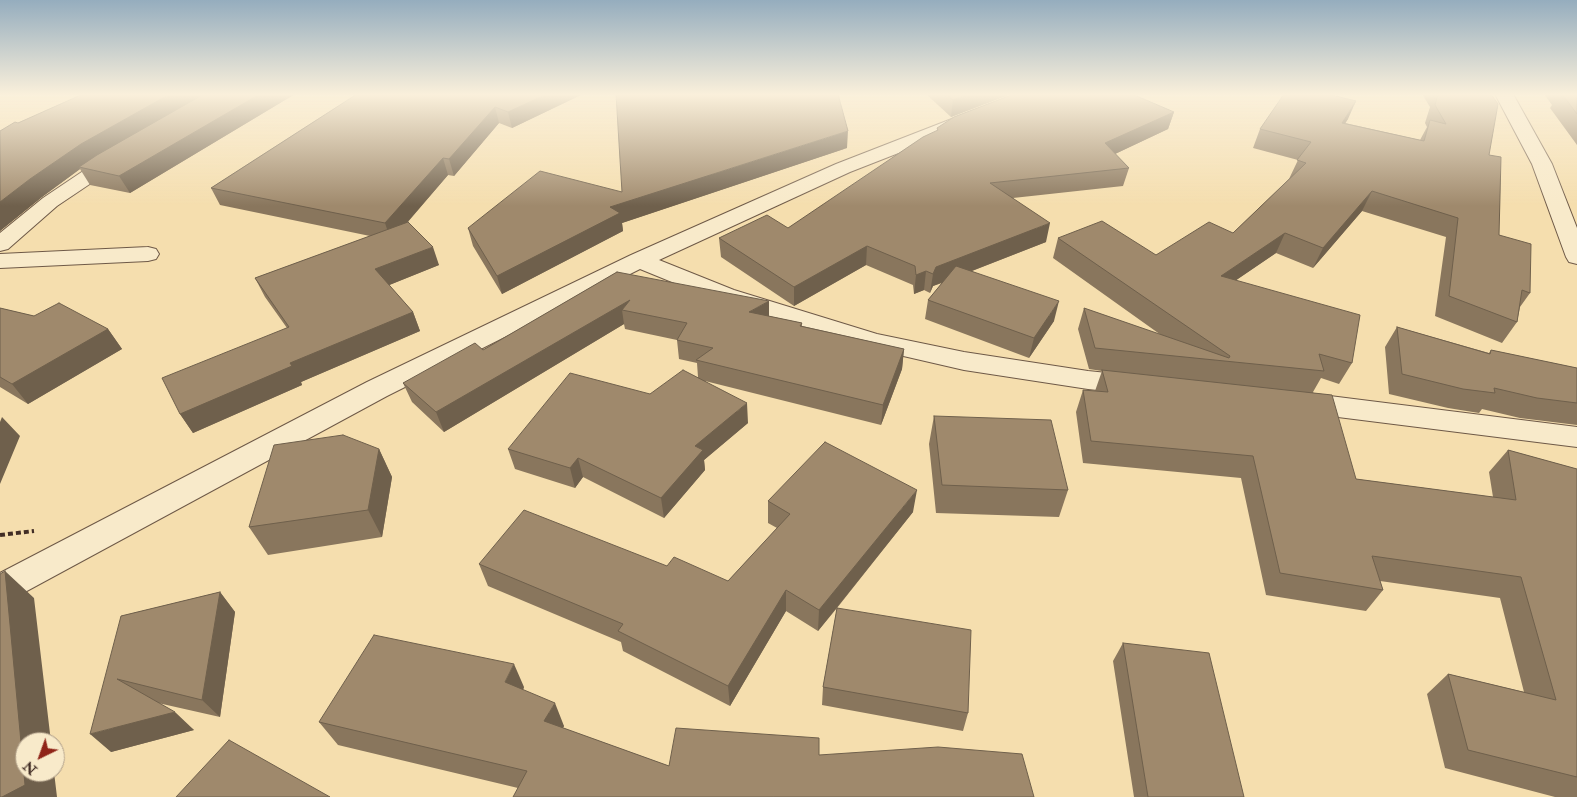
<!DOCTYPE html>
<style>
body{margin:0}
#map{position:relative;width:1577px;height:797px;overflow:hidden;background:#f5deae;font-family:"IM FELL Double Pica",serif}
canvas{display:block}
.north{position:absolute;left:15px;top:732px;width:50px;height:50px;box-sizing:border-box;background:#f8eaca;border:1px solid #af9e88;border-radius:50%;rotate:222deg;font-size:14px;font-weight:700;line-height:20px;text-align:center;color:#412d25}
.north::after{content:'';display:block;margin:auto;width:18px;height:22px;background:#8f2418;clip-path:polygon(50% 0,100% 100%,50% 72%,0 100%)}
</style>
<div id="map">
<canvas width="1577" height="797"></canvas>
<div class="north">N</div>
</div>
<script>
const ctx = document.querySelector('canvas').getContext('2d');
ctx.lineJoin = 'round';
const shape = rows => new Path2D(rows.map(r => 'M' + r).join(''));
function trace(path, color, width, dash) { ctx.strokeStyle = color; ctx.lineWidth = width; ctx.lineCap = dash ? 'butt' : 'round'; ctx.setLineDash(dash || []); ctx.stroke(path); }
function fill(path, color) { ctx.fillStyle = color; ctx.fill(path, 'evenodd'); }
const minor = shape([
 [1016,94,1042,94,1039,98,850,172,659,260,734,290,877,334,964,352,1088,371,1136,376,1146,378,1150,385,1146,392,1136,394,1088,389,964,370,873,349,716,300,640,269,387,396,12,599,0,603,0,573,367,382,631,255,836,164,1016,94],
 [117,151,124,153,127,157,124,161,57,206,8,249,0,251,0,233,43,198,110,153,117,151],
 [148,247,156,249,159,254,156,259,148,261,0,268,0,254,148,247],
 [1298,392,1577,427,1577,447,1298,412,1288,409,1284,402,1288,395,1298,392]
]);
const tertiary = shape([
 [1495,94,1513,94,1552,164,1577,228,1577,264,1569,262,1566,257,1532,164,1495,94]
]);
trace(minor, '#6e5947', 2);
trace(tertiary, '#6e5947', 2);
trace(shape([
 [0,535,34,531]
]), '#412d25', 4, [5, 3]);
fill(minor, '#f8eaca');
fill(tertiary, '#f8eaca');
fill(shape([
 [83,94,295,94,130,193,90,185,80,169,42,197,0,231,0,131],
 [357,94,583,94,512,128,499,123,454,176,448,175,407,223,439,265,389,285,413,312,420,331,301,382,302,385,193,433,180,414,287,328,265,297,255,278,370,236,220,205,211,188],
 [926,94,1011,94,951,117],
 [1422,94,1491,94,1489,155,1499,235,1530,293,1520,307,1517,322,1502,343,1435,316,1446,237,1362,211,1313,268,1276,253,1236,280,1352,363,1339,384,1321,378,1313,392,1356,479,1493,497,1489,472,1508,450,1577,469,1577,797,1555,797,1445,768,1427,694,1448,674,1524,692,1500,598,1380,581,1383,590,1366,611,1266,595,1241,478,1083,463,1076,412,1083,390,1095,391,1102,371,1089,369,1078,329,1084,308,1161,335,1053,258,1058,238,1156,255,1233,233,1289,179,1298,160,1253,148,1260,129,1348,119,1345,123,1420,140,1427,127,1425,123,1430,107],
 [1544,94,1577,94,1577,145,1550,108,1552,105],
 [1174,112,1168,129,1115,154,1129,168,1123,186,1013,198,1046,242,972,271,1054,321,1029,358,925,319,928,300,942,283,933,286,930,293,924,290,914,294,913,285,866,265,794,306,721,257,719,238,788,228,937,131,937,128],
 [847,148,622,223,623,231,502,294,473,246,468,228,622,192],
 [617,272,769,316,802,323,802,326,904,349,902,369,881,425,705,381,748,423,704,460,705,470,664,518,583,477,575,488,515,469,508,449,650,394,698,377,697,363,679,359,677,340,625,329,624,324,444,432,412,402,403,383,483,350],
 [0,308,34,316,108,329,122,349,28,404,0,387],
 [1397,327,1489,353,1491,350,1577,368,1577,425,1520,418,1482,409,1479,413,1448,408,1389,394,1385,347],
 [934,416,1068,490,1059,517,936,513,929,444],
 [379,449,392,477,382,537,268,555,249,527],
 [768,501,913,512,837,608,968,713,963,731,822,705,823,687,837,608,818,631,786,611,730,706,623,651,621,642,488,586,479,564,667,566,728,581,777,528,768,523],
 [220,592,235,612,220,717,158,703,194,730,111,752,121,616],
 [1123,643,1244,797,1134,797,1113,661],
 [524,687,523,690,564,726,563,728,669,766,819,755,518,788,338,745,319,722]
]), '#89765d');
fill(shape([
 [170,94,207,94,79,167,80,169,42,197,0,231,0,202,30,179,81,144],
 [260,94,295,94,130,193,119,176],
 [547,94,583,94,512,128,508,112],
 [970,94,1011,94,951,117,953,100],
 [1356,101,1348,119,1334,141,1342,123],
 [495,107,499,123,454,176,449,159],
 [1174,112,1168,129,1100,161,1105,143],
 [848,131,847,148,622,223,623,231,502,294,497,276,610,207],
 [443,158,448,175,391,241,385,223],
 [1372,191,1362,211,1313,268,1323,248],
 [1050,223,1046,242,933,286,930,293,933,274,936,267],
 [1285,233,1276,253,1213,296,1221,276],
 [867,246,866,265,794,306,794,287],
 [433,247,439,265,382,288,375,269],
 [926,271,924,290,914,294,916,275],
 [630,300,622,310,624,324,444,432,436,412],
 [769,301,769,320,749,312],
 [1059,301,1054,321,1029,358,1034,338],
 [413,312,420,331,301,382,302,385,193,433,180,414,290,363],
 [108,329,122,349,28,404,12,384],
 [904,349,902,369,881,425,883,405],
 [747,403,748,423,704,460,705,470,664,518,661,498,695,446],
 [2,417,20,436,0,484,0,422],
 [379,449,392,477,382,537,368,510],
 [578,458,583,477,575,488,570,468],
 [917,490,913,512,818,631,819,610],
 [5,571,34,598,51,742,25,742,25,772,54,772,57,797,2,797],
 [786,590,786,611,730,706,728,686],
 [220,592,235,612,220,717,202,700],
 [514,664,524,687,516,706,505,682],
 [555,703,564,726,553,744,544,721],
 [175,712,194,730,111,752,90,734]
]), '#6f604c');
const building = shape([
 [83,94,170,94,81,144,30,179,0,202,0,131,15,122,18,123,83,94],
 [204,94,260,94,119,176,79,167,97,155,204,94],
 [357,94,547,94,508,112,495,107,449,159,443,158,385,223,211,188,357,94],
 [616,94,838,94,848,131,610,207,620,213,497,276,468,228,540,171,622,192,616,94],
 [946,94,970,94,953,100,946,94],
 [1014,94,1132,94,1174,112,1105,143,1129,168,990,183,1050,223,936,267,933,274,926,271,916,275,915,266,867,246,794,287,719,238,767,215,788,228,923,137,938,130,937,128,954,117,1014,94],
 [1284,94,1328,94,1356,101,1342,123,1424,141,1430,120,1446,124,1435,105,1438,94,1491,94,1498,104,1489,155,1501,157,1499,235,1531,244,1530,293,1522,290,1517,322,1449,296,1458,218,1372,191,1323,248,1285,233,1221,276,1360,315,1352,363,1319,354,1324,371,1095,348,1084,308,1229,358,1230,356,1058,238,1102,221,1156,255,1209,222,1233,233,1306,163,1297,160,1311,142,1260,129,1284,94],
 [1562,94,1577,94,1577,114,1562,94],
 [408,222,433,247,375,269,413,312,290,363,292,366,180,414,162,378,289,327,255,278,408,222],
 [956,266,1059,301,1034,338,928,300,956,266],
 [617,272,769,301,749,312,802,323,800,326,904,349,883,405,696,360,713,348,677,340,687,323,622,310,630,300,436,412,403,383,475,343,483,350,617,272],
 [59,303,108,329,12,384,0,377,0,308,34,316,59,303],
 [1397,327,1490,354,1491,350,1577,368,1577,403,1537,398,1494,388,1495,393,1463,389,1402,374,1397,327],
 [683,370,747,403,695,446,703,450,661,498,578,458,570,468,508,449,570,373,650,394,683,370],
 [1102,370,1332,395,1356,479,1516,500,1508,450,1577,469,1577,777,1468,750,1448,674,1556,700,1521,577,1372,556,1383,590,1280,573,1253,456,1091,441,1083,390,1108,392,1102,370],
 [934,416,1051,420,1068,490,942,485,934,416],
 [343,435,379,449,368,510,249,527,274,445,343,435],
 [825,442,917,490,819,610,786,590,728,686,618,631,623,624,479,564,524,510,667,566,674,557,728,581,790,514,768,501,825,442],
 [5,571,25,785,2,797,0,797,0,574,5,571],
 [220,592,202,700,117,679,175,712,90,734,121,616,220,592],
 [837,608,971,630,968,713,823,687,837,608],
 [374,635,514,664,505,682,555,703,544,721,669,766,676,728,819,738,819,755,938,747,1022,754,1034,797,513,797,527,771,319,722,374,635],
 [1123,643,1209,653,1244,797,1148,797,1123,643],
 [229,740,330,797,176,797,229,740]
]);
fill(building, '#9f896c');
trace(building, '#6f604c', 1);
const sky = ctx.createLinearGradient(0, 0, 0, 206);
sky.addColorStop(0, '#95adbe');
sky.addColorStop(0.46, '#faf0db');
sky.addColorStop(1, '#faf0db00');
ctx.fillStyle = sky;
ctx.fillRect(0, 0, 1577, 206);
</script>
